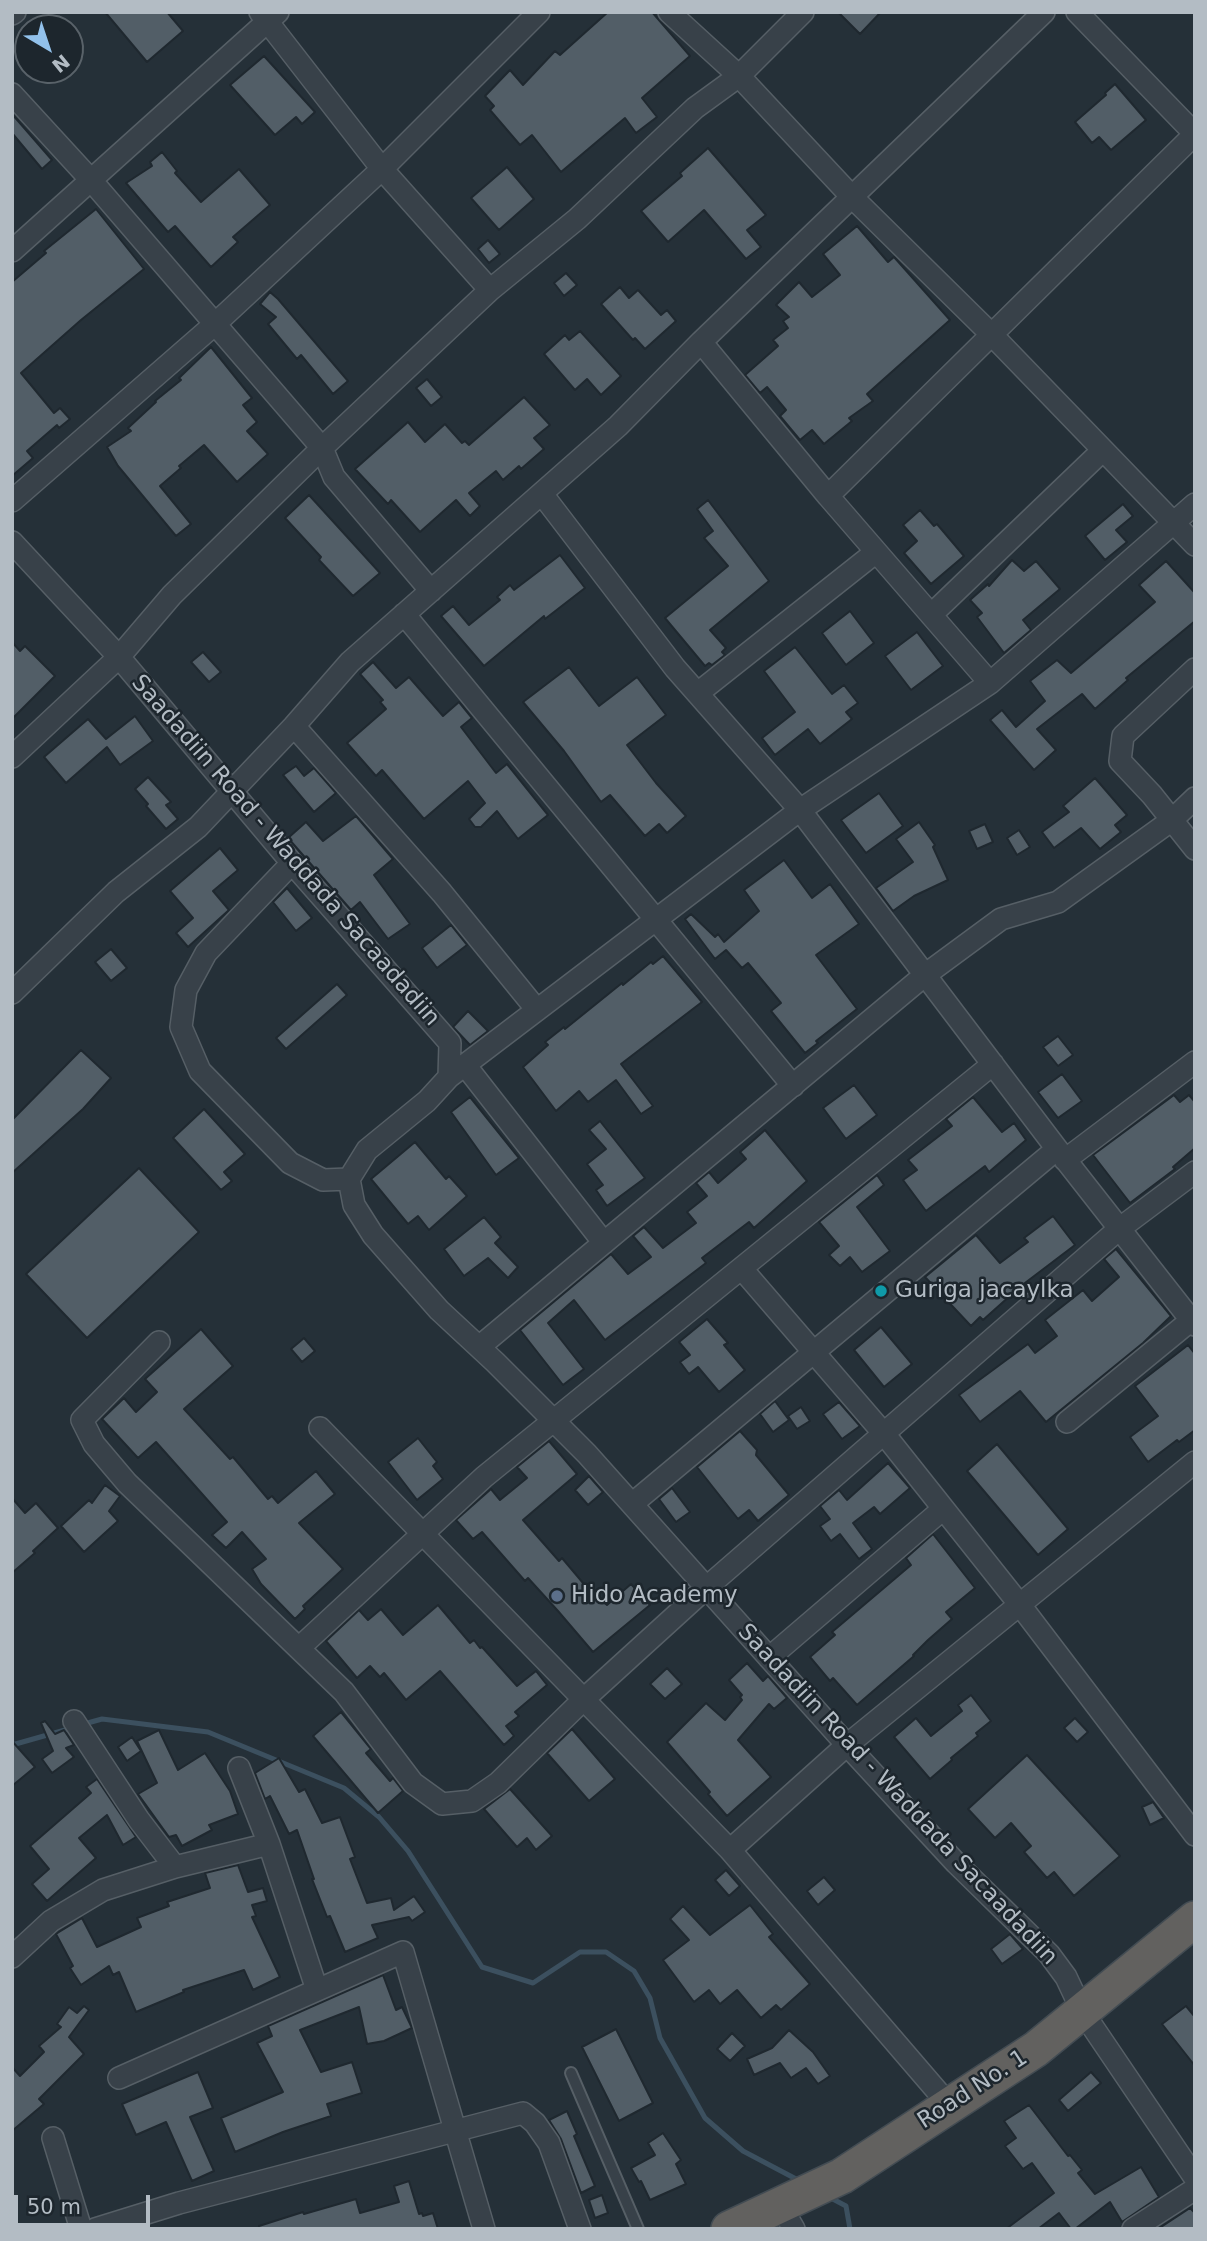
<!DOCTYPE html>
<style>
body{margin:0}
#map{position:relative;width:1207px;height:2241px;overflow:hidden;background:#253038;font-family:"DejaVu Sans",sans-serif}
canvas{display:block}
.frame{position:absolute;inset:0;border:14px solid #b3bcc4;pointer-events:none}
.north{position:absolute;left:14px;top:14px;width:70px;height:70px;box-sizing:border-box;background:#1d262d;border:2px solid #596269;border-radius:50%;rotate:141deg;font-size:19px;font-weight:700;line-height:28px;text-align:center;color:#b3bcc4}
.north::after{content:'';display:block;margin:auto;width:24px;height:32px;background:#92c1eb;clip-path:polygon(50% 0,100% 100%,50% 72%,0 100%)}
.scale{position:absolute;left:14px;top:2195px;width:136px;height:32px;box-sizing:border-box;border:4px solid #b3bcc4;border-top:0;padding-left:9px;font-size:21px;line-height:24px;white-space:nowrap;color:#b3bcc4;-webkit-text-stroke:5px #1d262d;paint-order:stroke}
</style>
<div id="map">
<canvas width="1207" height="2241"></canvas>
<div class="frame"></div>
<div class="north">N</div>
<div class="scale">50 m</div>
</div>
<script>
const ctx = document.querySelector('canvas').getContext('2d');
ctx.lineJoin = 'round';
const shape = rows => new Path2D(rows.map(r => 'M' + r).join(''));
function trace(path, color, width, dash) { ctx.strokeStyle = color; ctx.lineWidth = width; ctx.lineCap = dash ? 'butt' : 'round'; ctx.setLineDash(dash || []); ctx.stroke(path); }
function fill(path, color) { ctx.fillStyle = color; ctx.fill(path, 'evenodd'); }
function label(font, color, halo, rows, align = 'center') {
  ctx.font = font + ' "DejaVu Sans",sans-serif'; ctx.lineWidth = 5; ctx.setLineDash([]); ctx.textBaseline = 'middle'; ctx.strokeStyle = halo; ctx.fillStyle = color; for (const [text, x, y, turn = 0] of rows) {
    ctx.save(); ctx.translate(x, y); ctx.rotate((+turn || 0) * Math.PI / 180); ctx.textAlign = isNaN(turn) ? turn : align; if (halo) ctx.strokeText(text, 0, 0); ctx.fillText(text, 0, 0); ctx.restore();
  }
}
trace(shape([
 [84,1724,102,1719,208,1732,344,1788,379,1817,408,1851,482,1967,533,1983,580,1952,606,1952,634,1971,650,1998,660,2038,705,2118,743,2151,798,2180],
 [12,1745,65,1730],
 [829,2197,846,2206,850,2229]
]), '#3c505f', 5);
const building = shape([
 [105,12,167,12,183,31,147,62,105,12],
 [608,12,652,12,690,56,642,98,657,117,636,133,625,118,561,172,532,135,520,145,490,110,494,106,485,96,510,70,523,85,555,51,560,55,608,12],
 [838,12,881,12,860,34,838,12],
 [264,56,315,112,302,124,296,117,275,135,230,85,264,56],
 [1115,84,1146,120,1111,150,1099,137,1092,143,1075,122,1106,95,1105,93,1115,84],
 [12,114,52,160,42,169,12,133,12,114],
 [708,148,766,215,747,230,761,247,746,259,704,210,668,242,641,211,682,176,680,173,708,148],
 [162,152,177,171,175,173,201,202,239,169,270,205,233,237,238,242,211,267,175,226,168,232,126,183,152,166,150,162,162,152],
 [507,167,534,199,499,230,471,198,507,167],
 [96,209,144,269,81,320,21,373,54,413,60,408,70,419,59,428,57,425,27,451,33,458,12,476,12,282,46,253,44,251,96,209],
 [857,226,888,262,894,257,950,320,867,394,873,401,849,418,852,421,824,444,812,430,800,440,780,416,786,410,767,387,760,393,745,375,778,346,773,340,788,328,783,321,789,317,776,305,799,282,812,297,840,275,823,254,857,226],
 [488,240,500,254,489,263,478,249,488,240],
 [566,273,577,285,564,296,554,283,566,273],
 [620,287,629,298,638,290,661,315,667,310,676,321,645,349,635,338,633,340,601,304,620,287],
 [270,292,278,299,348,381,333,394,301,355,297,359,268,324,276,317,260,304,270,292],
 [580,331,621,376,601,395,587,379,575,390,544,354,565,335,569,340,580,331],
 [211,347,252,398,243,405,257,422,247,431,268,454,237,482,204,445,179,466,181,468,160,486,191,524,176,536,118,466,107,447,131,431,128,428,156,402,155,401,181,380,179,378,211,347],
 [427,379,442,397,431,406,416,388,427,379],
 [524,397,550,425,534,438,544,449,521,469,519,466,503,480,496,471,469,493,480,506,470,516,456,500,420,532,391,500,388,504,355,469,408,422,425,442,445,424,462,443,465,441,469,445,524,397],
 [309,495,380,573,353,596,319,560,321,557,285,518,309,495],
 [708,500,769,581,710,630,726,648,722,652,725,655,712,665,709,663,705,666,665,618,728,566,704,538,713,531,697,509,708,500],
 [1123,504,1133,516,1116,530,1127,542,1105,560,1085,536,1123,504],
 [920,510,934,526,937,524,964,556,931,584,904,553,917,541,903,525,920,510],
 [560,555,585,588,545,619,544,616,484,666,441,616,453,606,469,625,500,600,497,597,510,585,514,590,560,555],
 [1012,560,1024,571,1036,561,1060,589,1023,620,1031,630,1004,653,977,617,982,613,970,600,988,584,989,586,1012,560],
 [1166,561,1195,593,1195,621,1126,678,1128,680,1095,709,1082,694,1037,729,1056,750,1034,770,990,720,1002,710,1016,727,1045,701,1030,681,1057,660,1071,673,1155,602,1139,585,1166,561],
 [850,611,874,643,846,665,822,633,850,611],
 [917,632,943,666,911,690,885,656,917,632],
 [12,642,20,651,25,646,55,676,12,719,12,642],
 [795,647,832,694,844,685,858,703,846,712,852,719,820,744,808,729,775,755,762,738,795,712,764,671,795,647],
 [203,652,221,672,209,682,191,662,203,652],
 [373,662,396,688,409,677,443,716,459,702,472,718,461,727,496,773,507,764,548,815,518,839,497,811,481,827,475,827,469,819,485,803,468,781,424,819,382,770,376,776,347,743,386,709,380,702,383,700,360,674,373,662],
 [569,667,599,706,637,677,666,715,627,745,656,783,686,816,667,833,659,824,645,836,610,795,601,802,564,751,523,702,569,667],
 [135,716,153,741,120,765,107,747,66,783,44,757,88,719,106,739,135,716],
 [296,766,304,776,314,768,336,793,314,812,283,775,296,766],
 [148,777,171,802,166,805,178,819,166,829,146,806,148,804,135,789,148,777],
 [1095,778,1127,815,1115,825,1121,832,1100,849,1081,828,1054,848,1042,832,1069,812,1063,806,1095,778],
 [879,793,903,826,866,853,841,820,879,793],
 [356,816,393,859,374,875,410,924,388,939,360,902,351,910,288,838,306,822,323,841,356,816],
 [919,822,935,845,933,847,948,880,914,896,893,911,876,888,913,862,896,839,919,822],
 [985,824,993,842,977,849,969,831,985,824],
 [1019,830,1030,847,1017,855,1007,838,1019,830],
 [220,848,238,870,213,891,229,910,188,947,176,933,193,918,170,891,220,848],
 [784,860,812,898,830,884,859,924,816,955,857,1009,816,1041,818,1043,805,1053,771,1011,781,1003,748,963,742,968,726,950,715,959,685,919,691,914,715,937,718,934,724,942,759,911,744,890,784,860],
 [287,888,312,918,296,931,273,902,287,888],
 [451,925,467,945,437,968,422,948,451,925],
 [111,949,127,968,111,981,95,962,111,949],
 [663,956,702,1002,621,1064,653,1106,641,1114,616,1080,588,1102,579,1091,556,1111,523,1067,548,1045,545,1042,564,1027,565,1029,622,983,623,985,651,962,653,964,663,956],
 [337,984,347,995,286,1049,276,1038,337,984],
 [468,1011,488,1031,470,1045,453,1027,468,1011],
 [1058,1036,1073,1055,1058,1066,1043,1047,1058,1036],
 [81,1050,111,1078,83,1109,12,1173,12,1120,81,1050],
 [1062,1074,1082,1101,1058,1118,1038,1092,1062,1074],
 [854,1085,877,1115,846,1139,823,1108,854,1085],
 [1174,1095,1180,1102,1189,1095,1195,1102,1195,1148,1173,1167,1175,1169,1130,1203,1093,1155,1174,1095],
 [470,1097,519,1158,496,1175,451,1112,470,1097],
 [973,1097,1002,1132,1014,1123,1026,1140,989,1172,985,1166,926,1211,903,1180,917,1170,908,1160,952,1126,946,1119,973,1097],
 [204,1109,245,1154,224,1172,232,1181,221,1190,173,1138,204,1109],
 [600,1121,645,1178,607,1206,596,1190,603,1185,587,1164,606,1149,589,1130,600,1121],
 [765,1130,807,1181,754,1228,749,1222,702,1258,706,1263,605,1340,574,1300,548,1323,584,1369,563,1385,520,1330,611,1254,628,1274,651,1257,633,1236,644,1227,663,1248,696,1223,687,1212,707,1196,696,1183,709,1172,718,1183,746,1159,740,1152,765,1130],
 [415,1142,446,1179,449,1176,467,1196,429,1230,418,1216,408,1224,371,1179,415,1142],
 [139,1168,199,1232,87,1338,26,1274,139,1168],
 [877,1175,884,1185,857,1207,890,1251,862,1272,850,1257,840,1266,829,1255,839,1246,819,1222,877,1175],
 [1053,1216,1075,1245,1021,1286,983,1320,980,1317,971,1326,925,1277,976,1235,1000,1263,1028,1242,1024,1238,1053,1216],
 [484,1217,501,1237,495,1243,518,1267,508,1278,488,1258,464,1276,444,1249,484,1217],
 [1116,1249,1171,1316,1143,1343,1046,1422,1020,1391,980,1422,959,1395,1028,1344,1035,1353,1057,1336,1045,1320,1083,1290,1092,1301,1119,1277,1104,1259,1116,1249],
 [707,1319,728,1343,724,1345,745,1370,719,1392,698,1367,689,1374,680,1362,690,1355,679,1342,707,1319],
 [881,1327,912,1364,884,1387,854,1350,881,1327],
 [201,1329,233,1366,184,1409,230,1459,233,1457,268,1499,272,1496,278,1503,316,1471,335,1494,299,1523,343,1569,303,1606,305,1609,295,1619,261,1584,252,1569,266,1559,242,1532,226,1548,212,1535,227,1522,156,1442,138,1458,102,1419,124,1398,136,1412,157,1392,145,1379,201,1329],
 [304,1338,315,1351,302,1362,291,1349,304,1338],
 [1188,1345,1195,1354,1195,1430,1179,1442,1177,1440,1148,1462,1130,1437,1158,1416,1135,1386,1188,1345],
 [775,1401,789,1420,773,1432,760,1414,775,1401],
 [839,1402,860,1426,842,1439,823,1414,839,1402],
 [801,1407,810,1421,797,1429,788,1416,801,1407],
 [740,1431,757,1450,756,1455,789,1495,758,1521,749,1510,738,1519,697,1467,740,1431],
 [418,1438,437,1462,433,1466,443,1479,417,1500,388,1462,418,1438],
 [549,1441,577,1474,523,1520,559,1561,562,1558,594,1596,597,1594,607,1605,631,1584,650,1605,593,1652,558,1611,528,1578,525,1581,482,1532,473,1539,456,1520,491,1489,500,1500,527,1478,517,1467,549,1441],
 [997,1444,1068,1529,1038,1555,967,1471,997,1444],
 [888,1463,910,1488,880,1514,874,1507,853,1523,872,1549,859,1559,840,1534,831,1541,820,1526,830,1519,820,1506,839,1490,847,1500,888,1463],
 [589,1476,603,1492,588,1505,575,1490,589,1476],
 [105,1485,120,1496,109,1511,118,1521,84,1552,61,1526,89,1500,92,1503,105,1485],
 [672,1488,690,1512,676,1522,659,1499,672,1488],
 [12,1498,25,1513,36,1503,58,1528,33,1551,35,1553,12,1573,12,1498],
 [933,1534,975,1588,946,1612,952,1619,928,1640,913,1655,914,1656,857,1705,833,1678,830,1681,810,1657,835,1635,832,1632,911,1565,906,1558,933,1534],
 [438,1605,470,1643,474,1640,480,1648,482,1647,517,1686,536,1671,547,1685,515,1712,519,1716,506,1726,514,1736,504,1745,440,1671,406,1700,384,1673,380,1677,370,1666,357,1678,326,1641,359,1610,368,1620,381,1609,403,1635,438,1605],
 [747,1663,763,1681,768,1676,787,1698,774,1709,769,1704,738,1740,771,1777,727,1816,708,1794,710,1792,667,1742,706,1703,725,1720,742,1700,740,1697,742,1695,729,1680,747,1663],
 [667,1668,682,1684,665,1699,650,1684,667,1668],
 [971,1695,991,1721,976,1733,978,1736,951,1758,952,1760,930,1779,894,1737,916,1718,931,1736,962,1711,958,1705,971,1695],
 [341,1712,371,1749,366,1753,390,1781,393,1778,403,1791,378,1813,313,1736,341,1712],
 [1075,1718,1088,1732,1077,1742,1064,1728,1075,1718],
 [45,1721,55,1734,64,1730,74,1745,66,1748,74,1757,52,1773,42,1759,53,1751,41,1723,45,1721],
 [572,1729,615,1779,589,1801,547,1753,572,1729],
 [159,1730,178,1770,205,1753,230,1791,238,1814,209,1825,212,1830,182,1846,176,1835,169,1837,138,1794,157,1783,137,1741,159,1730],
 [132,1737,141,1751,127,1761,118,1747,132,1737],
 [12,1741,35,1767,12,1786,12,1741],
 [1027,1755,1120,1856,1074,1896,1054,1872,1047,1878,1024,1852,1031,1846,1011,1823,995,1838,968,1809,1027,1755],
 [279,1758,299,1792,305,1789,322,1823,340,1817,355,1857,350,1859,367,1903,391,1898,394,1910,414,1896,425,1912,412,1921,409,1917,372,1925,378,1938,345,1952,330,1916,327,1917,312,1879,314,1879,297,1830,289,1834,270,1796,265,1799,255,1773,279,1758],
 [97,1779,136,1837,123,1845,107,1815,79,1838,96,1858,47,1901,32,1884,49,1869,30,1846,91,1793,86,1787,97,1779],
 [510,1789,552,1836,536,1850,527,1838,517,1847,484,1809,510,1789],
 [1153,1802,1164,1818,1150,1825,1142,1807,1153,1802],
 [238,1865,248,1892,263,1888,267,1901,252,1905,256,1916,252,1917,280,1977,253,1990,244,1970,183,1990,184,1992,136,2012,119,1972,113,1975,109,1966,81,1985,70,1968,73,1966,56,1934,59,1932,82,1918,97,1947,141,1927,137,1918,169,1906,167,1902,210,1888,205,1873,238,1865],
 [726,1870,740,1886,729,1896,715,1880,726,1870],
 [824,1877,835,1890,818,1905,807,1891,824,1877],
 [750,1905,773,1934,769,1937,810,1984,781,2010,776,2005,761,2018,737,1990,720,2004,709,1990,694,2002,663,1960,689,1940,670,1919,683,1906,710,1935,750,1905],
 [1010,1934,1023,1949,1002,1964,991,1949,1010,1934],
 [383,1975,396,2010,402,2007,412,2028,384,2041,367,2044,359,2007,300,2030,321,2072,352,2062,362,2093,327,2104,331,2116,283,2132,235,2152,221,2118,283,2092,257,2043,272,2036,268,2026,383,1975],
 [84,2006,89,2010,69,2037,84,2054,39,2099,44,2104,12,2131,12,2067,20,2076,44,2052,39,2046,61,2027,57,2024,69,2007,77,2013,84,2006],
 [1186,2006,1195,2017,1195,2066,1162,2024,1186,2006],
 [616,2029,653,2103,619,2121,582,2047,616,2029],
 [789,2030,813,2052,830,2076,818,2084,806,2068,791,2078,780,2063,754,2075,747,2059,772,2048,789,2030],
 [732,2033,745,2046,730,2061,717,2049,732,2033],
 [198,2072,213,2108,190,2117,214,2171,192,2181,166,2122,136,2135,122,2104,198,2072],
 [1091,2072,1101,2083,1068,2111,1059,2100,1091,2072],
 [1029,2105,1068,2156,1070,2155,1082,2170,1078,2173,1095,2194,1141,2167,1159,2197,1122,2222,1110,2202,1075,2229,1071,2229,1059,2213,1038,2229,1006,2229,1054,2193,1032,2163,1023,2169,1005,2146,1016,2138,1004,2121,1029,2105],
 [567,2111,577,2134,574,2136,595,2186,581,2193,561,2139,549,2120,567,2111],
 [663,2133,681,2160,676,2164,686,2184,650,2200,641,2181,639,2182,631,2168,655,2155,648,2143,663,2133],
 [409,2181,419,2214,422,2213,423,2216,433,2213,438,2229,260,2229,259,2226,303,2212,304,2214,356,2199,360,2213,399,2202,394,2186,409,2181],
 [602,2195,608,2213,595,2218,589,2200,602,2195],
 [1190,2208,1195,2213,1195,2229,1158,2229,1190,2208]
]);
fill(building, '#525e67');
trace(building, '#1f282f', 2);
const service = shape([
 [571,2073,638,2229]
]);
const minor = shape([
 [260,12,382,169,490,290],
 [669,12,739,76,852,197,992,335,1195,545],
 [1077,12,1195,134],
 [12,14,15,12],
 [12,94,90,179,322,448,334,477,431,591],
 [12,251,278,12],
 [701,342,828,496,990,683],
 [542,494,675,668,800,810,1057,1149,1195,1325],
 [828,496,1195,134],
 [12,501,215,324,382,169,539,12],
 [12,542,119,657,292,863,450,1043,449,1077,427,1101,367,1150,349,1179,354,1205,373,1235,439,1310,495,1362,587,1454,847,1745,956,1863,1049,1954,1066,1977,1082,2011,1195,2178],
 [404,614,793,1086],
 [931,615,1103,450],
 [1195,669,1123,736,1120,761,1152,795,1195,849],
 [698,693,876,552],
 [294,726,442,893,537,1010],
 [12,757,119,657,172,595,322,448,490,290,577,219,695,108,739,76,803,12],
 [292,863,206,953,186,990,181,1027,200,1071,290,1163,323,1180,349,1179],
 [12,993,116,892,198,827,294,726,350,662,618,426,701,342,1044,12],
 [465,1065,604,1243],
 [449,1077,800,810,990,683,1195,504],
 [1065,1160,1195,1062],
 [742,1269,885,1435,1020,1605,1195,1835],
 [159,1342,82,1420,94,1444,127,1483,344,1692,413,1783,442,1804,472,1801,498,1783,584,1699,706,1588,1119,1229,1195,1172],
 [479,1347,925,975,1001,919,1058,902,1172,820,1195,798],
 [1067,1422,1195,1317],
 [320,1428,730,1850,950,2106],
 [632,1504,1057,1149],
 [299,1648,484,1477,993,1064],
 [769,1658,943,1509],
 [74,1721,139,1820,175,1867],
 [239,1768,269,1844,317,1990],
 [730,1850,847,1745,1195,1462],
 [12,1957,51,1921,103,1890,175,1867,269,1844],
 [119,2078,403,1952,484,2229],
 [53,2138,81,2229],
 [780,2205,794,2229],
 [95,2229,179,2203,523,2113,535,2123,549,2143,580,2229],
 [1133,2229,1195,2189]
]);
const trunk = shape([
 [729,2229,842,2176,1036,2049,1195,1919]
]);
trace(service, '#565f66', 14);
trace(minor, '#565f66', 24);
trace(trunk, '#434c53', 38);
trace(service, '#384149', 10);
trace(minor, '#384149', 21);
trace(trunk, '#62615f', 35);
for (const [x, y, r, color] of [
 [881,1291,7,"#0f9aa8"],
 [557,1596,7,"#5c6f8a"]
]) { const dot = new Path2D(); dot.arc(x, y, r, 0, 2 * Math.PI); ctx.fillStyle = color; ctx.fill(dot); trace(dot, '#1d262d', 2.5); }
label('23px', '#b3bcc4', '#1d262d', [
 ["Saadadiin Road - Waddada Sacaadadiin",285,851,49],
 ["Saadadiin Road - Waddada Sacaadadiin",897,1795,47],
 ["Road No. 1",973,2090,-33]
]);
label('23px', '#b3bcc4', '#1d262d', [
 ["Guriga jacaylka",895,1291],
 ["Hido Academy",571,1596]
], 'left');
</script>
